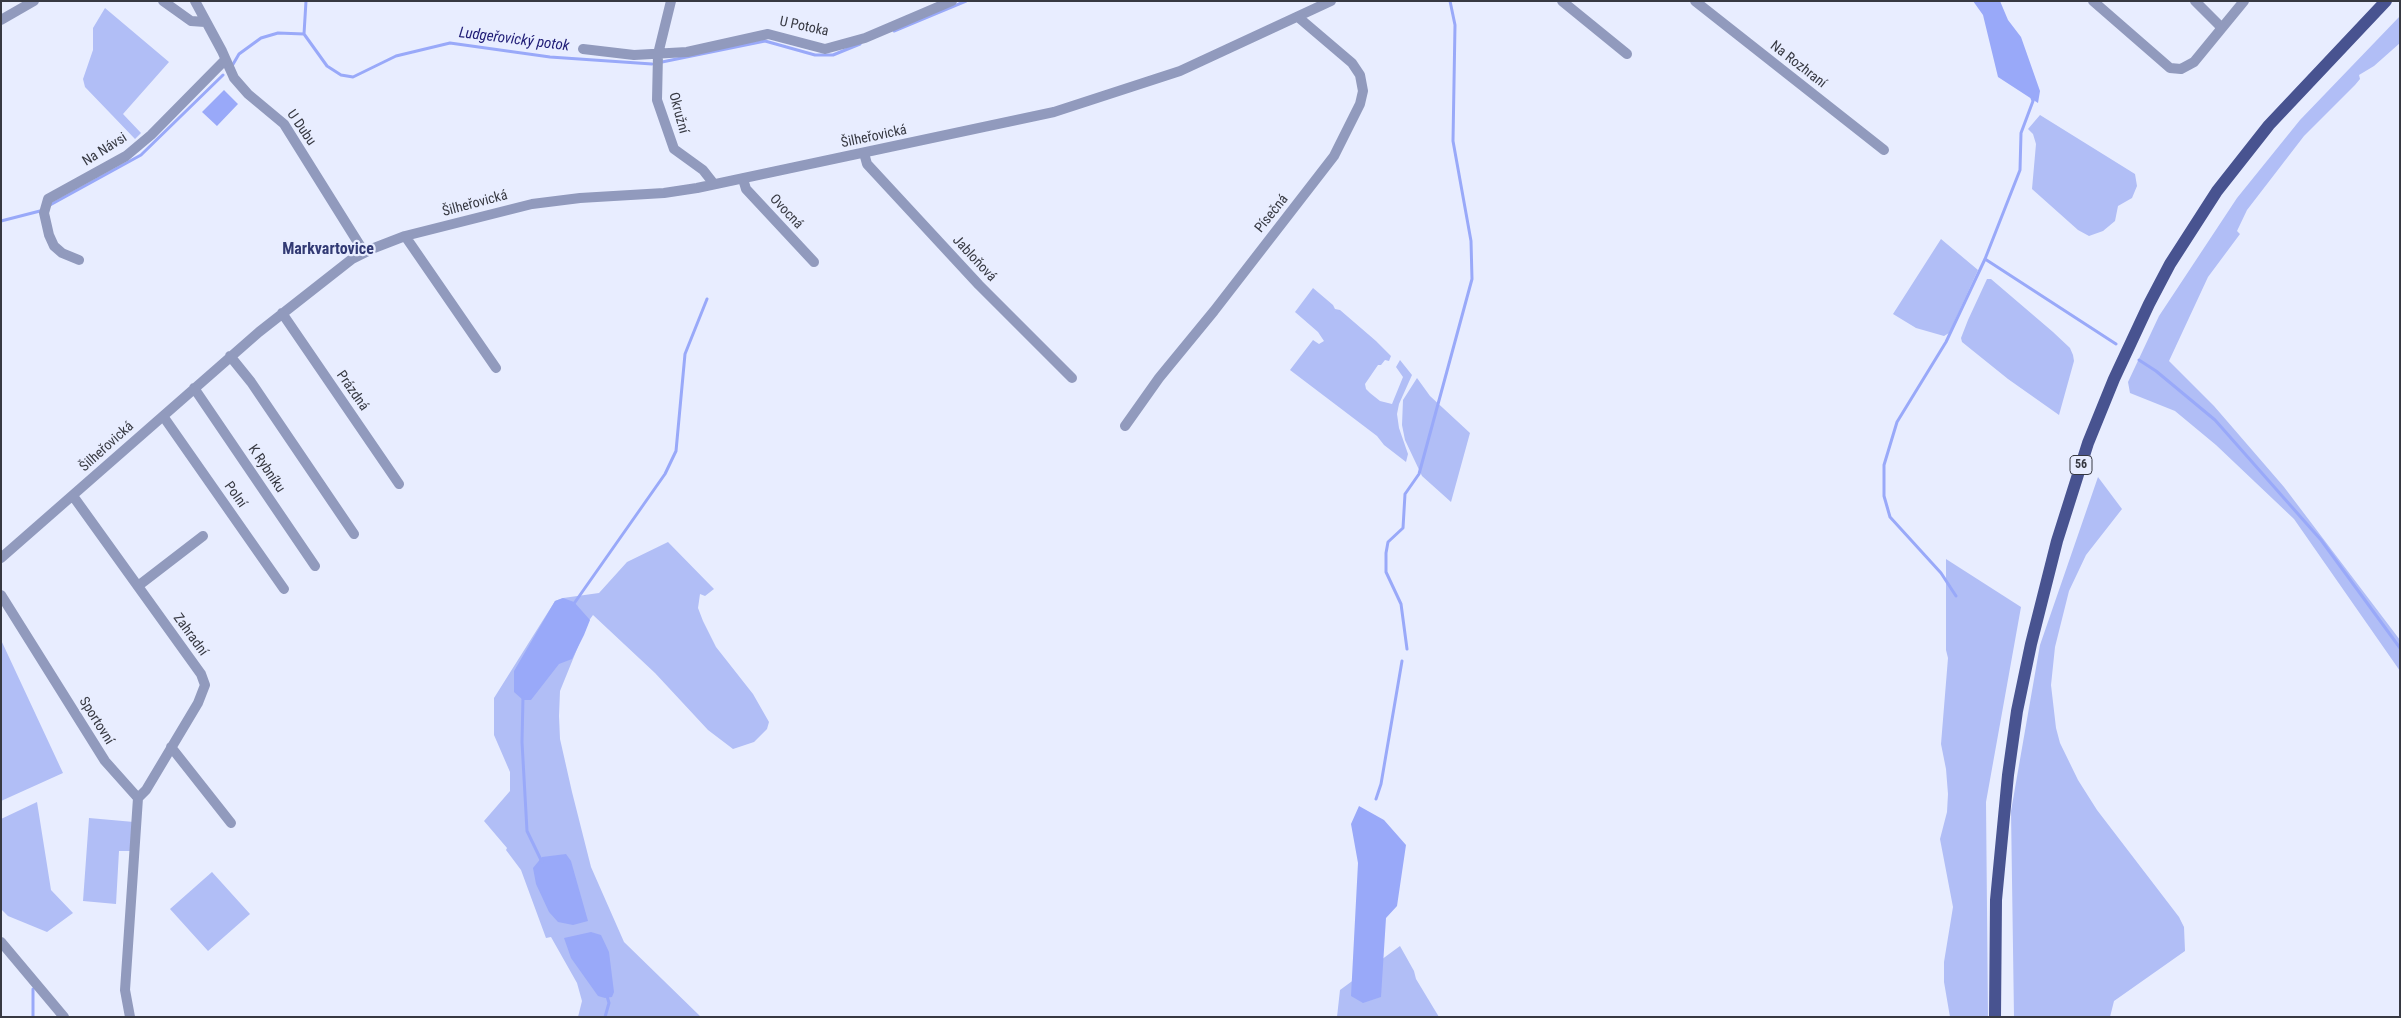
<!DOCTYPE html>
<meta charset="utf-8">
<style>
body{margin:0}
#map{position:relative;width:2401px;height:1018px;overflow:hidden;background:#e8edff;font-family:"Roboto Condensed",sans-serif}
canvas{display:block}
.frame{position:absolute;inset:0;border:2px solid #373942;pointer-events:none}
</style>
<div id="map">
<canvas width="2401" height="1018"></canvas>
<div class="frame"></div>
</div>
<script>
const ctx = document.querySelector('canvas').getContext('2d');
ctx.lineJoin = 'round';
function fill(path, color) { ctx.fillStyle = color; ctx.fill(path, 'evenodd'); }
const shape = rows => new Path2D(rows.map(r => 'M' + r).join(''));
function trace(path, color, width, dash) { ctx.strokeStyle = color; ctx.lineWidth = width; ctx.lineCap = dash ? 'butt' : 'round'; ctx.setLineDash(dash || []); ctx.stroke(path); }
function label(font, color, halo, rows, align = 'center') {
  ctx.font = font + ' "Roboto Condensed",sans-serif'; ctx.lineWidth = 4.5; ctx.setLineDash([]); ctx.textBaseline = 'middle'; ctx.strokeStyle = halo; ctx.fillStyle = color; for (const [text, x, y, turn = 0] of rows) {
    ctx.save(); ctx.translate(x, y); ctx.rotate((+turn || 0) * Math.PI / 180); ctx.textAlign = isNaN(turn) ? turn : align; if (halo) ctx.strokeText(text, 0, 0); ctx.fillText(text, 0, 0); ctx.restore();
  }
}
fill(shape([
 [105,8,169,62,123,114,141,133,135,139,85,87,83,79,93,50,93,28],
 [2400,16,2400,43,2374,66,2359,75,2360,79,2355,85,2304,136,2247,210,2237,231,2240,234,2208,277,2169,361,2214,406,2284,487,2400,640,2400,671,2294,519,2216,445,2175,411,2130,393,2128,382,2159,316,2237,198,2300,120],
 [2040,115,2135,174,2137,186,2132,198,2118,206,2115,221,2103,231,2089,236,2078,230,2032,189,2036,144,2033,134,2028,129],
 [1941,239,1978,270,1949,333,1944,336,1916,328,1893,314],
 [1987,279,1991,279,2053,332,2070,348,2073,355,2074,361,2059,415,2008,379,1962,342,1961,338,1968,320],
 [1313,288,1333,305,1335,309,1340,310,1376,341,1391,356,1389,361,1385,360,1381,365,1378,365,1365,384,1366,389,1370,393,1380,401,1392,404,1403,377,1396,367,1400,360,1412,375,1399,404,1397,414,1399,428,1408,454,1406,462,1384,445,1377,436,1290,370,1313,340,1319,344,1324,341,1318,332,1295,312],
 [1417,378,1430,396,1470,433,1451,502,1422,476,1405,440,1402,425,1403,400],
 [2098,477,2122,509,2086,555,2069,591,2055,647,2051,685,2056,728,2060,743,2078,780,2097,810,2179,917,2184,927,2185,951,2114,1001,2110,1017,2014,1017,2011,811,2040,645],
 [668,542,714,589,705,596,700,594,698,608,703,621,716,647,753,694,769,722,767,729,754,742,733,749,708,730,655,673,593,615,588,622,560,691,559,716,560,739,572,792,591,867,624,942,701,1017,578,1017,582,1001,577,983,551,937,546,938,521,870,506,850,507,848,484,821,510,791,510,772,494,735,494,698,555,601,563,598,599,593,627,562],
 [1946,559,2021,607,1986,802,1988,1017,1950,1017,1944,982,1944,962,1953,907,1940,839,1947,812,1948,794,1946,769,1941,744,1948,658,1946,650],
 [1,640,63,773,1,801],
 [37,802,51,890,73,913,47,932,8,916,1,909,1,819],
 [89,818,134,822,132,851,119,851,116,904,83,901],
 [212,872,250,914,208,951,170,909],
 [1400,946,1414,971,1416,979,1439,1017,1337,1017,1340,990]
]), '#b1bef6');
fill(shape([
 [1973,1,2000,1,2008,20,2021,37,2040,91,2038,103,1998,77,1983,15],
 [224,90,238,104,217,126,202,112],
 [563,598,574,602,590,620,584,635,572,659,559,664,531,700,523,700,514,692,514,671,555,601],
 [1359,806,1384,820,1406,845,1397,906,1386,918,1381,997,1363,1003,1351,996,1358,863,1351,824],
 [566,854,571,861,588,921,573,925,558,922,549,912,536,884,533,868,542,857],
 [591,932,601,935,609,952,614,992,612,997,605,998,598,996,571,958,564,938]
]), '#99a9f9');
trace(shape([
 [894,31,966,1],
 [304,34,306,1],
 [662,62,765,41,815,55,833,55,860,44],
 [232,66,239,54,261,38,278,33,304,34,327,66,341,75,353,77,396,56,450,43,550,57,652,64],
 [50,205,141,155,223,75],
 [1,221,40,211],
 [1985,259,2116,344],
 [2139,360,2156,371,2215,420,2321,540,2400,648],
 [1956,596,1941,573,1890,517,1884,496,1884,465,1897,422,1946,342,1985,259,2020,170,2021,133,2033,101,2032,98],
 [573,605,665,474,676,451,685,354,707,299],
 [1407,649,1401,604,1386,572,1386,553,1388,542,1403,528,1405,494,1419,474,1472,279,1471,241,1453,141,1455,25,1450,1],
 [523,697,522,742,527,831,542,862],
 [1376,799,1381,784,1402,661],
 [33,989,33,1017],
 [605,1017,609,1003,607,996]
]), '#99a9f9', 3);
trace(shape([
 [163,1,191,21,205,22],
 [195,1,222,51,234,78,248,94,284,124,364,252],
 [671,1,658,54,657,100,674,149,703,170,714,184],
 [1562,1,1627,54],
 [1695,1,1884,150],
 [2093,1,2170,68,2181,69,2194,62,2244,1],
 [2195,1,2222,28],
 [1,20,34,1],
 [583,49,634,55,687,52,768,34,825,49,865,38,952,1],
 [864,153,867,164,979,285,1072,378],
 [743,179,746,189,814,262],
 [405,236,496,368],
 [79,260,62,253,54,246,49,235,44,213,48,199,126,156,151,135,225,60],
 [282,313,399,484],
 [230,356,251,382,354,534],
 [194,388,315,566],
 [163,416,284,589],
 [1125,426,1159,378,1214,311,1334,156,1360,104,1363,91,1360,75,1352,63,1298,17],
 [73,496,201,674,205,685,198,703,146,790,138,798],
 [1,558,259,332,352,259,374,248,405,236,532,204,580,198,664,193,697,188,1054,112,1180,71,1331,1],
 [138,586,203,536],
 [1,595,105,761,138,798,125,990,130,1017],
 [171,747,231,823],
 [1,942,64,1017]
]), '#919abd', 10);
trace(shape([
 [1995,1017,1996,900,2008,775,2017,711,2031,644,2057,541,2088,443,2114,379,2149,304,2170,264,2217,191,2269,125,2386,1]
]), '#485390', 12);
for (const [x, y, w] of [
 [2081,465,22]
]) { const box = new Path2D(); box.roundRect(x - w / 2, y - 9.5, w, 19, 4); ctx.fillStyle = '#e8edff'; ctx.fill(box); trace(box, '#373942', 1); }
label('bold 12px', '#373942', null, [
 ["56",2081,465]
]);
label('14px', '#373942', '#e8edff', [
 ["U Potoka",804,27,12],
 ["Na Rozhraní",1798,65,38],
 ["Okružní",678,113,75],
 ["U Dubu",301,128,55],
 ["Šilheřovická",874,137,-12],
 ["Na Návsi",105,150,-32],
 ["Šilheřovická",475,204,-15],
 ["Ovocná",786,212,47],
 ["Písečná",1272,214,-51],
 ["Jabloňová",974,259,47],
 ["Prázdná",352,391,55],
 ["Šilheřovická",107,447,-42],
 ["K Rybníku",266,469,56],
 ["Polní",235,495,55],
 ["Zahradní",190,635,54],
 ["Sportovní",96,721,58]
]);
label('italic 15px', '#1f1c76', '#e8edff', [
 ["Ludgeřovický potok",514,40,7]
]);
label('bold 16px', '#323a74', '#e8edff', [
 ["Markvartovice",328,250]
]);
</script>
